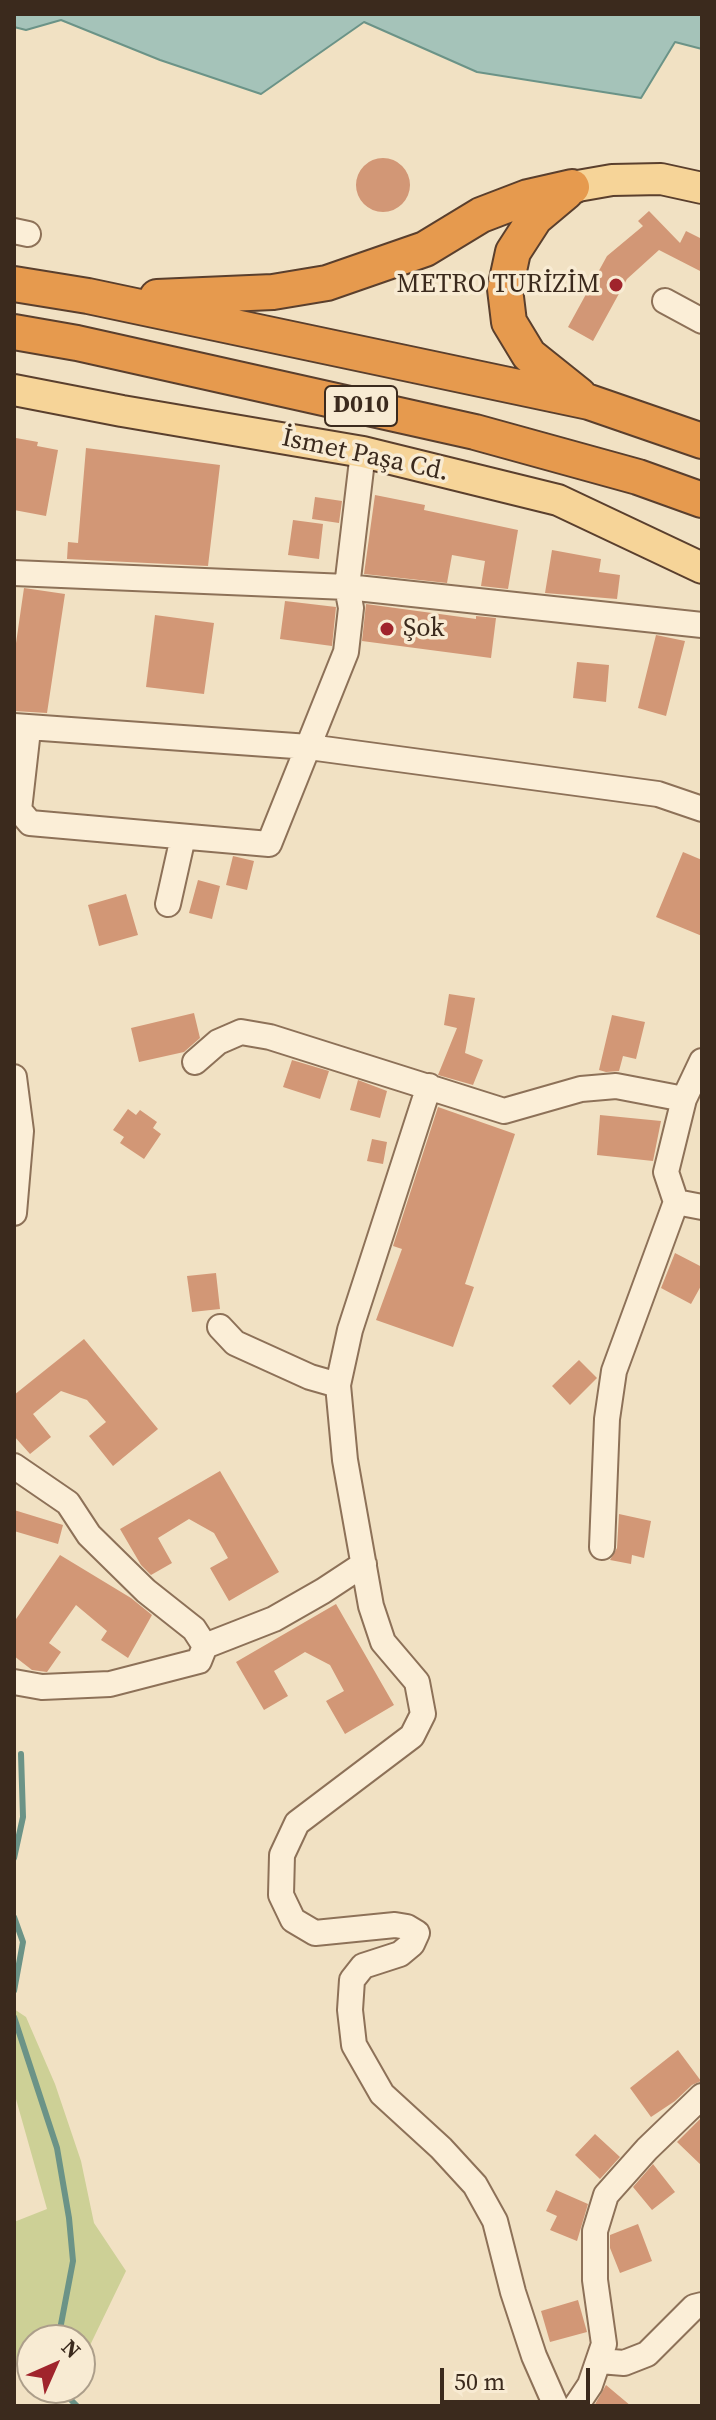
<!DOCTYPE html>
<meta charset="utf-8">
<style>
body{margin:0}
#map{position:relative;width:716px;height:2420px;overflow:hidden;background:#f1e1c3;font-family:"Source Serif 4",serif}
canvas{display:block}
.frame{position:absolute;inset:0;border:16px solid #3b2a1d;pointer-events:none}
.north{position:absolute;left:16px;top:2324px;width:80px;height:80px;box-sizing:border-box;background:#f8ebd3;border:2px solid #ac9e8a;border-radius:50%;rotate:45deg;font-size:22px;font-weight:700;line-height:32px;text-align:center;color:#3b2a1d}
.north::after{content:'';display:block;margin:auto;width:28px;height:36px;background:#a0242c;clip-path:polygon(50% 0,100% 100%,50% 72%,0 100%)}
.scale{position:absolute;left:440px;top:2368px;width:150px;height:36px;box-sizing:border-box;border:4px solid #3b2a1d;border-top:0;padding-left:10px;font-size:24px;line-height:28px;white-space:nowrap;color:#3b2a1d;-webkit-text-stroke:6px #f8ebd3;paint-order:stroke}
</style>
<div id="map">
<canvas width="716" height="2420"></canvas>
<div class="frame"></div>
<div class="north">N</div>
<div class="scale">50 m</div>
</div>
<script>
const ctx = document.querySelector('canvas').getContext('2d');
ctx.lineJoin = 'round';
function fill(path, color) { ctx.fillStyle = color; ctx.fill(path, 'evenodd'); }
const shape = rows => new Path2D(rows.map(r => 'M' + r).join(''));
function trace(path, color, width, dash) { ctx.strokeStyle = color; ctx.lineWidth = width; ctx.lineCap = dash ? 'butt' : 'round'; ctx.setLineDash(dash || []); ctx.stroke(path); }
function label(font, color, halo, rows, align = 'center') {
  ctx.font = font + ' "Source Serif 4",serif'; ctx.lineWidth = 7; ctx.setLineDash([]); ctx.textBaseline = 'middle'; ctx.strokeStyle = halo; ctx.fillStyle = color; for (const [text, x, y, turn = 0] of rows) {
    ctx.save(); ctx.translate(x, y); ctx.rotate((+turn || 0) * Math.PI / 180); ctx.textAlign = isNaN(turn) ? turn : align; if (halo) ctx.strokeText(text, 0, 0); ctx.fillText(text, 0, 0); ctx.restore();
  }
}
fill(shape([
 [14,2009,26,2017,55,2084,81,2161,94,2223,126,2271,80,2366,80,2340,32,2340,32,2373,24,2374,14,2364,14,2222,47,2209,14,2092]
]), '#cdd096');
const water = shape([
 [14,14,702,14,702,49,675,42,641,98,477,72,364,22,261,94,160,60,61,20,26,30,14,27,14,14]
]);
fill(water, '#a5c3b9');
trace(water, '#6b9387', 2);
trace(shape([
 [14,1858,23,1817,21,1754],
 [14,1917,23,1942,14,1991],
 [14,2017,57,2148,69,2218,73,2261,58,2340],
 [59,2388,77,2406]
]), '#6b9387', 6);
fill(shape([
 '356 185a27 27 0 1 1 54 0a27 27 0 1 1-54 0Z',
 [649,211,680,243,686,231,702,239,702,272,659,250,627,279,593,341,568,327,607,256,643,226,638,221],
 [16,438,38,442,37,446,58,450,46,516,14,510],
 [86,448,220,465,208,566,67,559,68,542,78,543],
 [375,495,425,505,424,510,518,530,508,589,481,586,485,561,452,555,447,583,364,574],
 [315,497,342,501,339,523,312,519],
 [293,520,323,524,319,559,288,555],
 [552,550,601,559,599,572,620,575,617,599,545,593],
 [24,588,65,594,47,713,14,711,14,657],
 [285,601,336,607,332,646,280,639],
 [366,604,476,619,476,616,496,618,491,658,362,641],
 [155,615,214,623,204,694,146,687],
 [656,635,685,641,666,716,638,708],
 [577,662,609,665,606,702,573,698],
 [683,852,702,860,702,936,656,917],
 [233,856,254,861,247,890,226,885],
 [198,880,220,886,212,919,189,913],
 [126,894,138,935,99,946,88,905],
 [449,994,475,998,465,1053,483,1060,473,1085,438,1075,457,1028,444,1025],
 [194,1013,200,1038,184,1052,139,1062,131,1028],
 [612,1015,645,1022,636,1059,623,1056,619,1071,606,1072,599,1070],
 [292,1060,329,1071,320,1099,283,1087],
 [358,1080,387,1091,380,1118,350,1110],
 [438,1107,515,1134,465,1284,474,1287,453,1347,376,1320,402,1249,393,1246],
 [128,1109,136,1115,140,1110,157,1122,153,1128,161,1134,144,1159,120,1143,124,1137,113,1130],
 [600,1115,661,1121,653,1161,597,1155],
 [372,1139,387,1142,383,1164,367,1161],
 [675,1253,702,1267,702,1284,691,1304,661,1288],
 [216,1273,220,1309,192,1312,187,1276],
 [84,1339,158,1429,113,1466,89,1436,106,1422,87,1400,61,1391,33,1414,51,1437,30,1454,14,1436,14,1395],
 [579,1360,597,1378,570,1405,552,1386],
 [220,1471,279,1572,229,1601,210,1568,228,1558,214,1533,189,1519,158,1538,172,1563,151,1575,141,1565,120,1529],
 [14,1510,63,1525,58,1544,14,1531],
 [619,1514,651,1521,644,1558,632,1555,631,1564,610,1560,617,1548],
 [60,1555,131,1598,152,1615,128,1658,101,1640,107,1631,76,1605,49,1643,61,1652,47,1672,32,1670,14,1656,14,1622],
 [336,1604,394,1705,345,1734,326,1701,344,1691,330,1665,305,1652,274,1671,288,1696,264,1710,236,1662],
 [678,2050,701,2081,692,2085,675,2101,651,2117,630,2088],
 [702,2117,702,2166,677,2142],
 [595,2134,620,2157,600,2179,575,2155],
 [653,2164,675,2192,652,2210,633,2187],
 [556,2190,588,2204,577,2241,550,2230,557,2216,546,2211],
 [638,2224,652,2261,620,2273,610,2248,610,2235],
 [578,2300,587,2332,550,2342,541,2311],
 [606,2385,631,2406,594,2406]
]), '#d29776');
const minor = shape([
 [14,231,28,234],
 [665,301,702,321],
 [14,573,347,587,702,625],
 [14,726,309,747,658,794,702,809],
 [19,727,27,739,19,810,30,823,269,844,346,652,351,608,347,587,363,452],
 [168,904,183,837],
 [195,1062,218,1042,241,1032,270,1037,504,1111,581,1089,616,1086,684,1099],
 [14,1077,21,1131,14,1213],
 [429,1086,350,1330,338,1385,345,1460,371,1606,383,1642,417,1682,423,1714,412,1736,297,1823,282,1855,281,1895,293,1920,315,1933,395,1925,407,1927,417,1933,412,1944,400,1954,363,1966,352,1980,350,2010,354,2045,382,2094,441,2148,475,2185,495,2221,513,2292,534,2356,556,2406],
 [676,1202,666,1172,684,1099,702,1061],
 [676,1202,702,1207],
 [220,1327,235,1343,310,1377,338,1385],
 [14,1466,68,1503,89,1535,146,1591,194,1629,205,1646,199,1661,110,1684,42,1687,14,1682],
 [602,1547,607,1419,614,1371,676,1202],
 [205,1646,274,1619,323,1591,364,1564],
 [600,2361,624,2363,647,2354,694,2307,702,2305],
 [576,2406,590,2385,604,2344,595,2280,595,2231,606,2195,647,2149,702,2096]
]);
const major = shape([
 [572,187,612,180,661,179,702,188],
 [14,390,122,411,363,452,558,500,702,568]
]);
const highway = shape([
 [566,192,535,218,513,252,505,289,509,322,529,355,579,395],
 [14,284,88,296,589,402,702,441],
 [157,297,273,292,327,283,425,249,481,215,528,197,572,187],
 [14,332,77,343,475,432,638,477,702,500]
]);
trace(minor, '#8d7158', 28);
trace(major, '#5a3f2d', 34);
trace(highway, '#5a3f2d', 38);
trace(minor, '#fbeed7', 24);
trace(major, '#f6d498', 30);
trace(highway, '#e69a4e', 34);
for (const [x, y, r, color] of [
 [616,285,8,"#a0242c"],
 [387,629,8,"#a0242c"]
]) { const dot = new Path2D(); dot.arc(x, y, r, 0, 2 * Math.PI); ctx.fillStyle = color; ctx.fill(dot); trace(dot, '#f8ebd3', 3); }
for (const [x, y, w] of [
 [361,406,72]
]) { const box = new Path2D(); box.roundRect(x - w / 2, y - 20, w, 40, 6); ctx.fillStyle = '#f8ebd3'; ctx.fill(box); trace(box, '#3b2a1d', 2); }
label('bold 24px', '#3b2a1d', null, [
 ["D010",361,406]
]);
label('26px', '#3b2a1d', '#f8ebd3', [
 ["METRO TURİZİM",600,285],
 ["Şok",403,629,"left"]
], 'right');
label('26px', '#3b2a1d', '#f8ebd3', [
 ["İsmet Paşa Cd.",365,456,12]
]);
</script>
